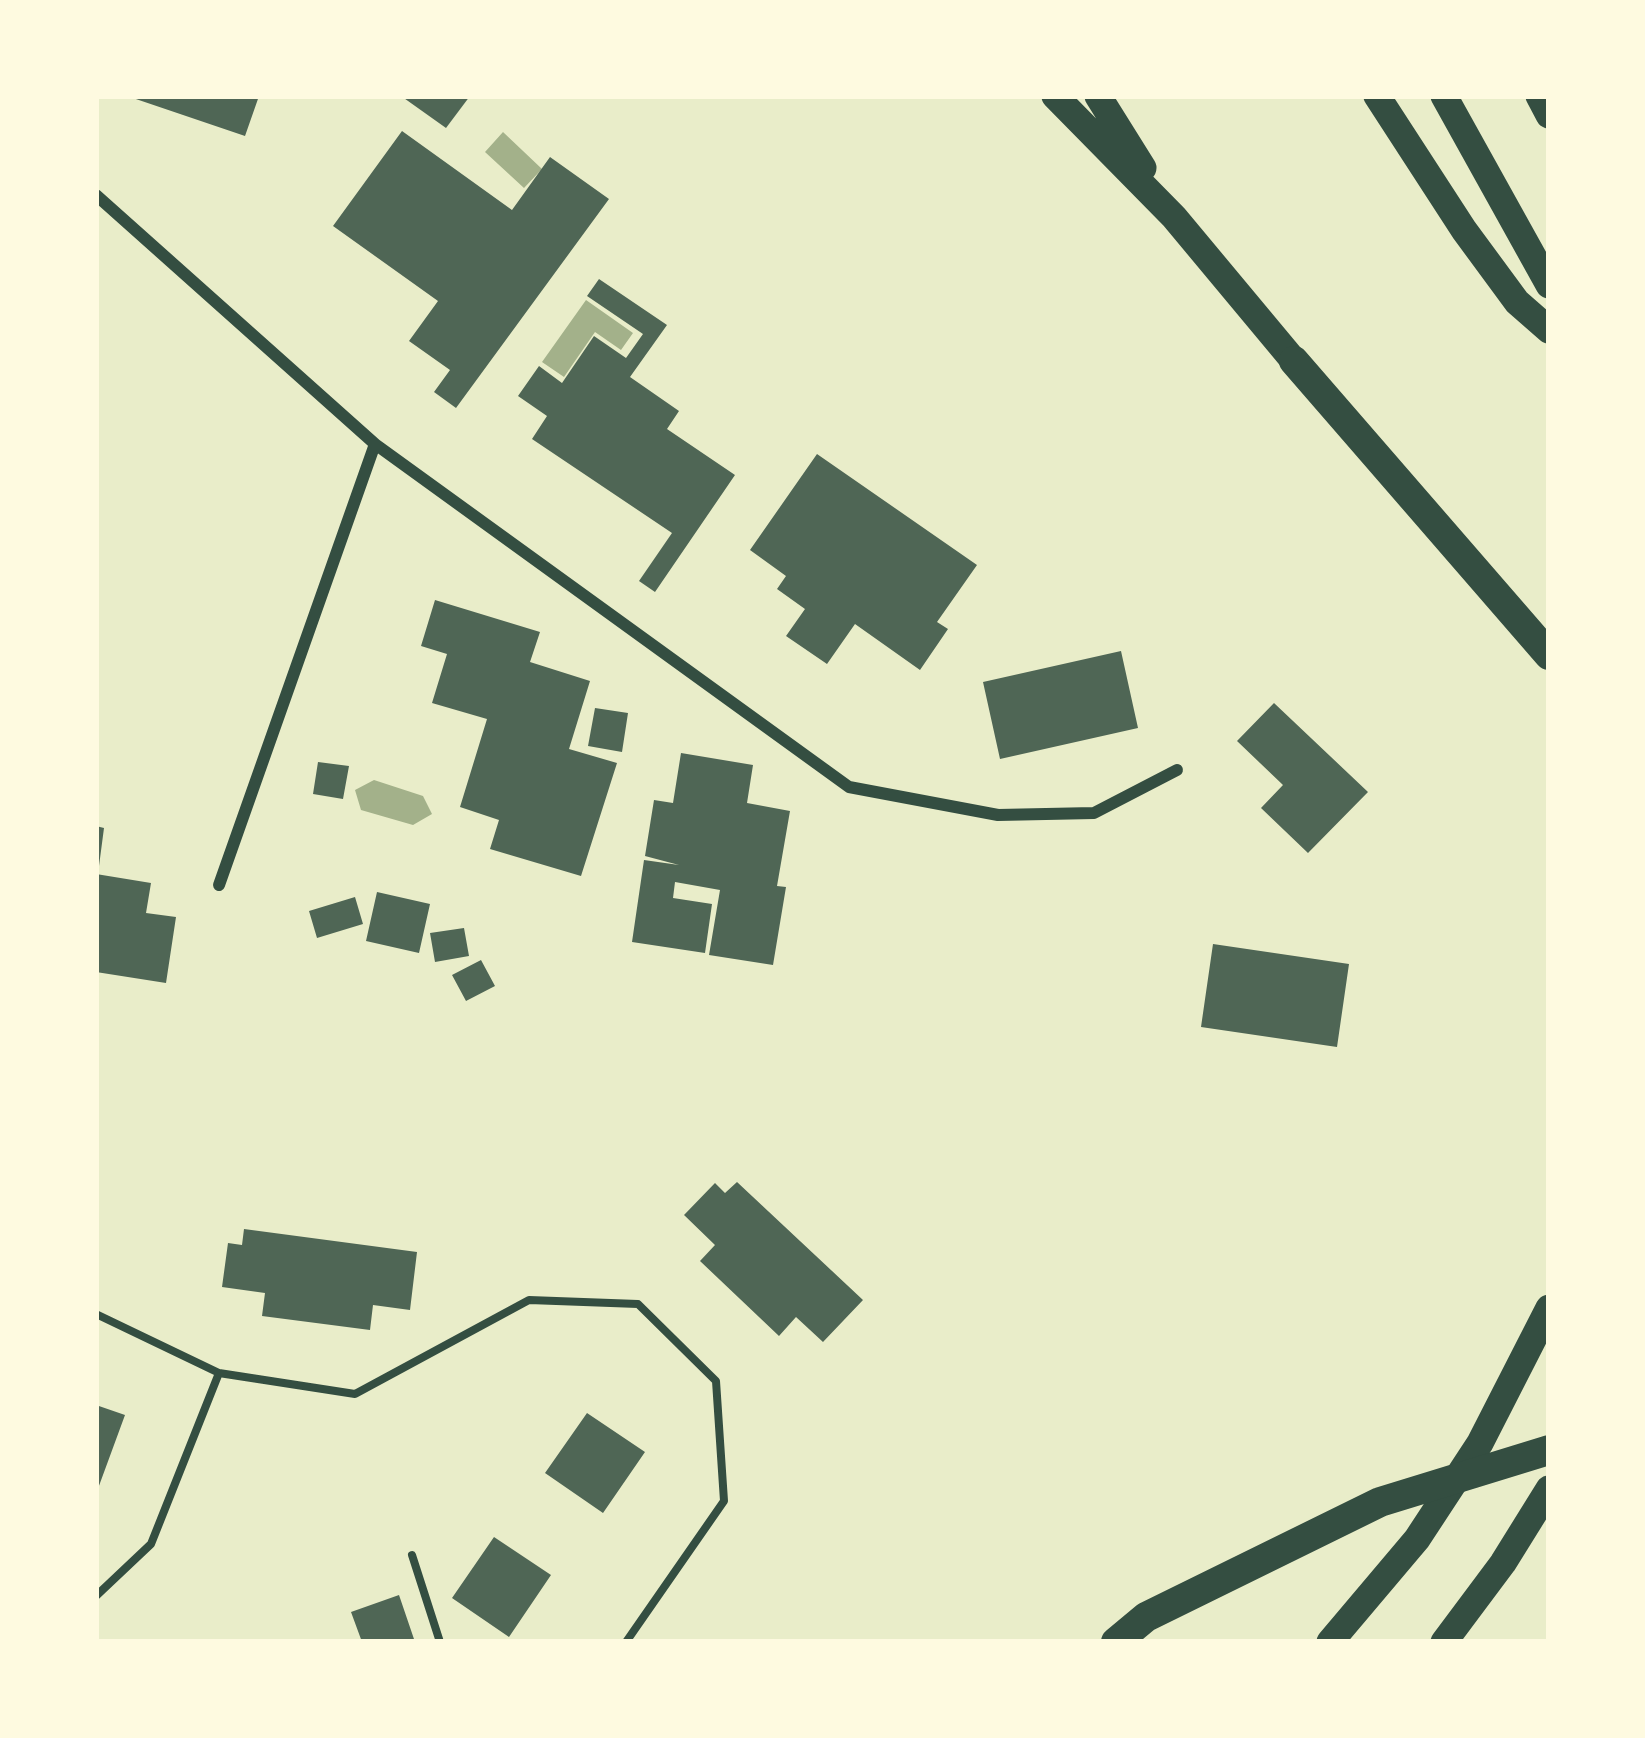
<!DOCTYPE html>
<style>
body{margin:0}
#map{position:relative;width:1645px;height:1738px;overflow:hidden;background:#e9edc9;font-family:Mulish,sans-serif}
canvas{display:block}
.frame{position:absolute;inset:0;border:99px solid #fefae0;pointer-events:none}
</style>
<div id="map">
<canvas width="1645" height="1738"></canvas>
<div class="frame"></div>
</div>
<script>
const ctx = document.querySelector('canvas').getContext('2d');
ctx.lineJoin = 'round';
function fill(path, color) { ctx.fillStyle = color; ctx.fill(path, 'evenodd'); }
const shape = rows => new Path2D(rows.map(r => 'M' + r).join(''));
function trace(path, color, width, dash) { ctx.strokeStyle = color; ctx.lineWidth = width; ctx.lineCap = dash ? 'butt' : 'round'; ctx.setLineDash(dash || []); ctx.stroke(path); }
fill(shape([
 [503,132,542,169,524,188,485,152],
 [586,300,633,333,621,350,595,332,564,377,542,362],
 [374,780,423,796,432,814,413,825,361,810,355,790]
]), '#a3b18a');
fill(shape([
 [127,96,259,96,245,136],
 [401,96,470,96,446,128],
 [402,131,512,210,550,157,609,199,456,408,434,392,450,370,409,341,438,301,333,226],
 [599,279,667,325,630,377,679,411,667,429,735,475,655,592,639,581,672,533,532,439,547,416,518,396,539,366,562,383,594,336,626,358,643,334,587,296],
 [817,454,977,565,937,622,948,629,920,670,855,624,827,664,786,636,805,609,777,589,786,576,750,550],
 [435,600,540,632,530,662,590,681,569,749,617,763,581,876,490,849,499,820,460,807,487,719,432,703,447,654,421,646],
 [1121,651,1138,728,1000,759,983,682],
 [1274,703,1368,792,1308,853,1261,808,1283,785,1237,741],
 [595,708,628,713,622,752,588,746],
 [681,753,753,765,747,803,790,811,777,886,786,887,773,965,709,955,720,890,675,882,673,898,712,904,705,953,632,942,644,860,679,865,645,856,654,800,673,803],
 [318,762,349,766,343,799,313,794],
 [96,826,104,828,99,866,96,866],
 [96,874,151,883,146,913,176,917,166,983,96,972],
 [377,892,430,904,419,953,366,941],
 [355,897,363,924,317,938,309,911],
 [464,928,469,956,435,962,430,933],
 [1213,944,1349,964,1337,1047,1201,1027],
 [481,960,495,986,466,1001,452,975],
 [737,1182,863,1300,823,1342,796,1317,779,1336,700,1261,715,1245,684,1215,715,1183,725,1193],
 [244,1229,417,1252,410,1310,373,1305,370,1330,262,1316,265,1293,222,1287,228,1243,242,1245],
 [96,1405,125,1415,96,1494],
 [587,1413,645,1452,603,1513,545,1473],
 [494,1537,551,1575,509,1637,452,1598],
 [399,1595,415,1642,362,1642,351,1612]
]), '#4f6655');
trace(shape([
 [96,1314,219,1373,151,1544,96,1596],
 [219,1373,355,1394,529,1300,638,1304,716,1381,724,1501,626,1642],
 [412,1555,440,1642]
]), '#344e41', 8);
trace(shape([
 [96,195,375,444,849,787,998,815,1094,813,1177,770],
 [219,885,375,444]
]), '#344e41', 12);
trace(shape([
 [1055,96,1174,217,1294,361],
 [1098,96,1143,168],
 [1377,96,1464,230,1517,302,1549,330],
 [1444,96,1549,285],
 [1539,96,1549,115],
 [1330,1642,1417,1539,1480,1443,1549,1308],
 [1444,1642,1503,1563,1549,1489]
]), '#344e41', 27);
trace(shape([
 [1294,361,1549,655],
 [1116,1642,1146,1617,1380,1502,1549,1450]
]), '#344e41', 30);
</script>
